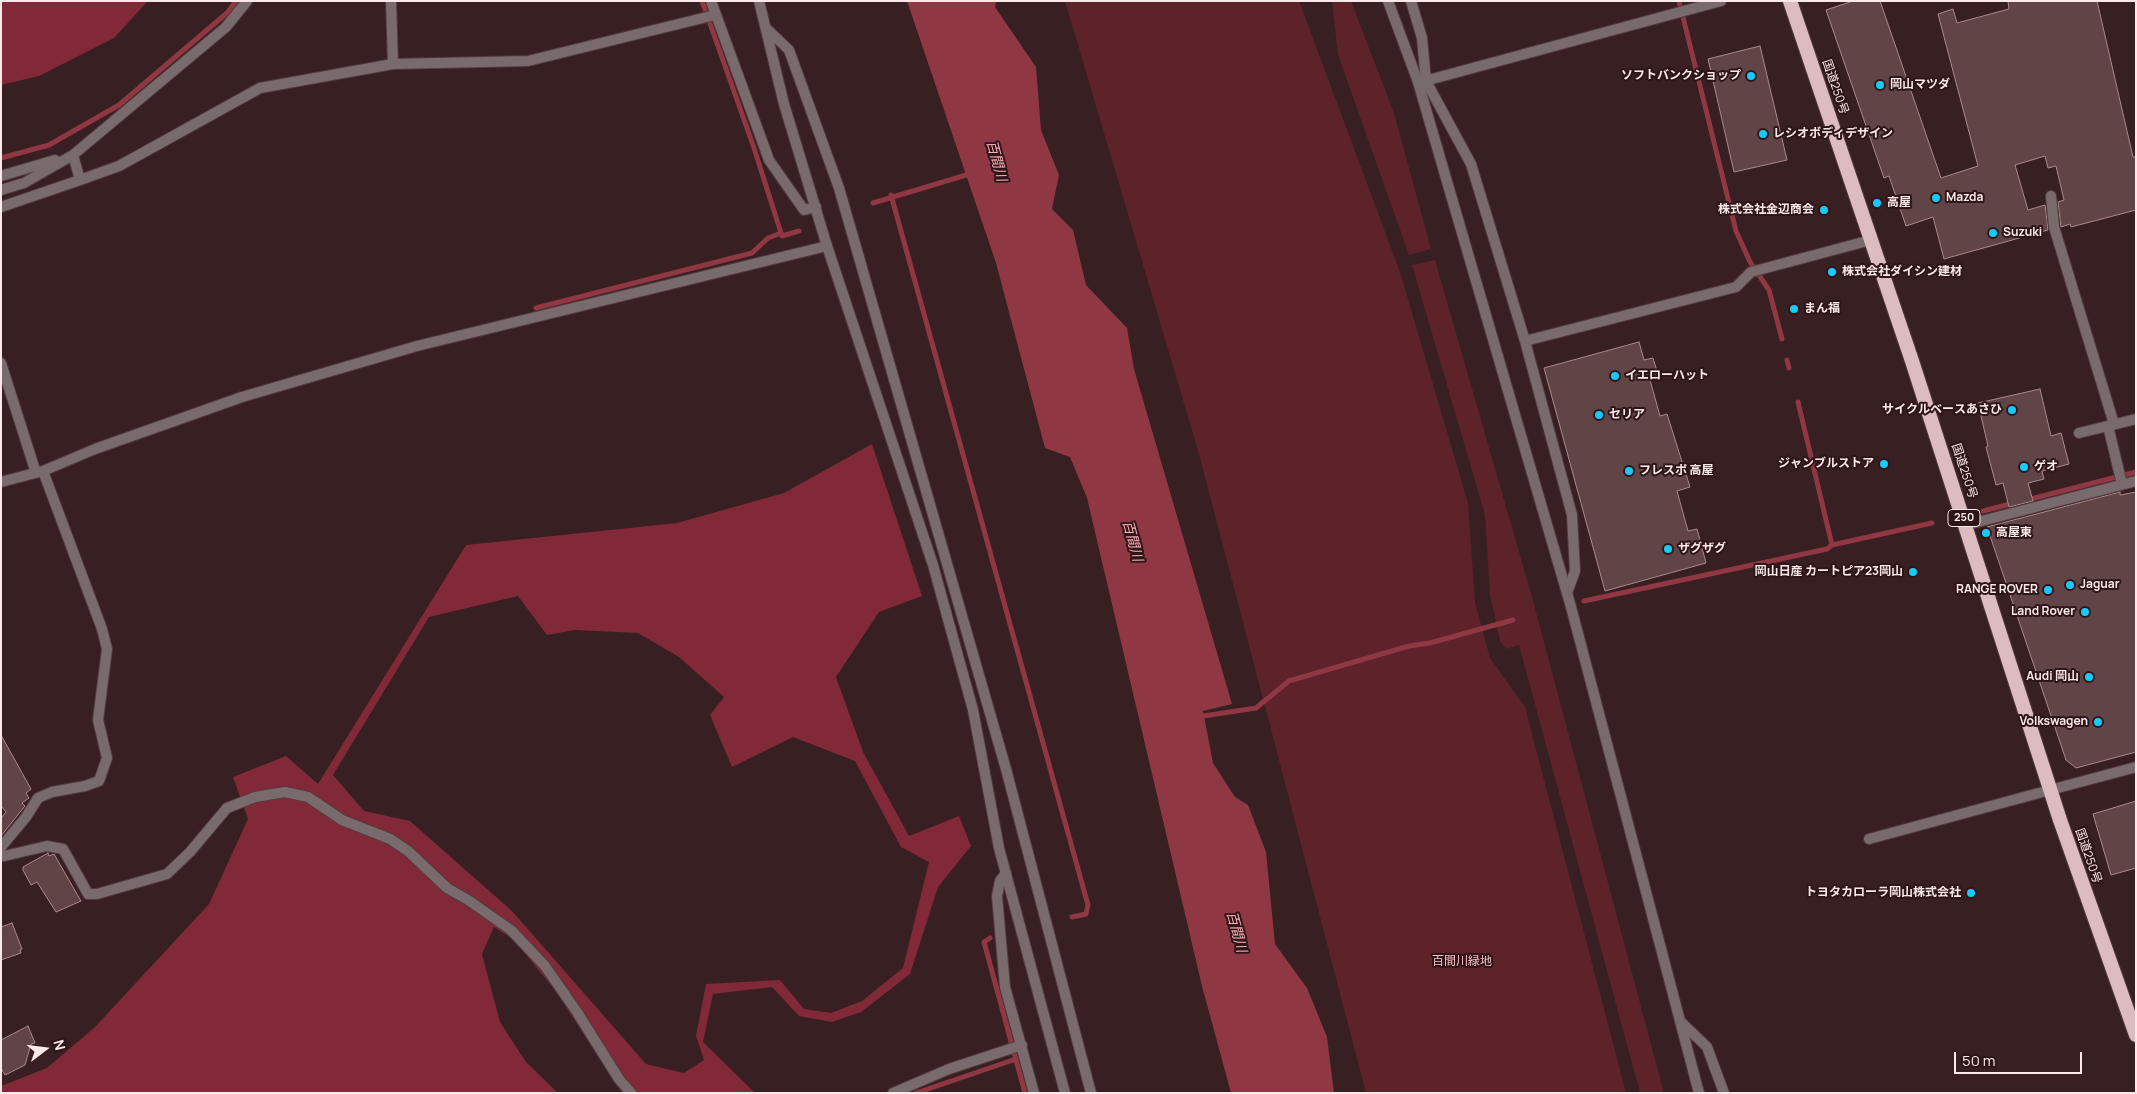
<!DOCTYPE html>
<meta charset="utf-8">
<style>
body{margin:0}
#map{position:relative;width:2137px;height:1094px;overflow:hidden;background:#381f21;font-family:Manrope,sans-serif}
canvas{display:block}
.frame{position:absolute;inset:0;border:2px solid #fbe8e9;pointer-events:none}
.north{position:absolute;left:20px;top:1024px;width:50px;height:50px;-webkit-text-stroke:4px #2e1518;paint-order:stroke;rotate:75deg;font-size:14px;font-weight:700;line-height:20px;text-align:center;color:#fbe8e9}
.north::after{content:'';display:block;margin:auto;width:18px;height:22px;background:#fbe8e9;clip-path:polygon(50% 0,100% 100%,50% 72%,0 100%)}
.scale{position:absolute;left:1954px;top:1052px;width:128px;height:22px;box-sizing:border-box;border:2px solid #fbe8e9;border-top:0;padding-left:6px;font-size:15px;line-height:18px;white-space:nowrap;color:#fbe8e9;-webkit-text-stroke:4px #2e1518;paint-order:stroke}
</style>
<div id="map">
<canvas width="2137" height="1094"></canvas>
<div class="frame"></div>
<div class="north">N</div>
<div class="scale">50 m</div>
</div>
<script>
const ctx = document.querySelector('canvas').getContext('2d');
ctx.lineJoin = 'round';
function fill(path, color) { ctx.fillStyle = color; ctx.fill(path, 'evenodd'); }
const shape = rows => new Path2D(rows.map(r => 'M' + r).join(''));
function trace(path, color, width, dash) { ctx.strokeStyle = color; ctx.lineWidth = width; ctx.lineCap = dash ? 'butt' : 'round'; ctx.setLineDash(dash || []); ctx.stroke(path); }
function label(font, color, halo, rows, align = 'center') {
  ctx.font = font + ' Manrope,"Noto Sans JP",sans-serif'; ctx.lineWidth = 4; ctx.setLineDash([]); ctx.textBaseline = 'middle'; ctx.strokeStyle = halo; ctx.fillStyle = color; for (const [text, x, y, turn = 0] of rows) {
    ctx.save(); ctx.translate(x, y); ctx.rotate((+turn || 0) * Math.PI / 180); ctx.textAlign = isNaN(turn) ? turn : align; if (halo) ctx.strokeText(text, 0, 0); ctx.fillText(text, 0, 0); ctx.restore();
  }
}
fill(shape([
 [1065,1,1299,1,1400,272,1468,503,1475,602,1490,658,1525,707,1626,1093,1366,1093,1199,454],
 [1332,1,1351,1,1394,113,1431,249,1409,255,1338,55],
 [1435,260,1532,597,1664,1093,1640,1093,1519,645,1506,649,1500,641,1490,595,1485,515,1412,265]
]), '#5d222a');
fill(shape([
 [1,1,148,1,114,38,39,76,1,85],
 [872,444,922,596,879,612,836,677,863,752,909,836,959,816,971,846,938,887,910,974,861,1012,832,1022,799,1016,772,987,713,994,703,1042,755,1093,622,1093,555,990,514,940,494,927,482,954,500,1022,526,1062,558,1093,1,1093,1,1086,47,1068,95,1027,209,904,248,819,233,777,286,756,318,784,466,545,677,523,784,493],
 [518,596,547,635,575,630,638,633,679,657,724,697,710,715,732,767,793,737,855,761,901,847,929,862,903,968,862,1001,831,1013,804,1009,780,980,706,984,696,1036,704,1060,684,1073,646,1064,512,911,410,821,364,811,333,775,429,617]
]), '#812938');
fill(shape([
 [907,1,996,1,995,7,1036,67,1041,130,1059,175,1052,209,1073,230,1086,285,1127,328,1134,369,1232,704,1203,711,1213,763,1235,797,1248,805,1266,852,1275,944,1307,988,1327,1037,1334,1093,1231,1093,1202,986,1087,498,1070,457,1045,448,996,263]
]), '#903744');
trace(shape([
 [702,1,753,145,782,236,799,231],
 [1679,1,1736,231,1750,262,1769,290,1782,339],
 [1,158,49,145,119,105,227,13,236,1],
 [891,195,1088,905,1086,914,1072,917],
 [873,203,973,173],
 [536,308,752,253,768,238,781,233],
 [1787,360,1789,368],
 [1798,402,1832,545],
 [2027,500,2136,472],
 [1983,511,2014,503],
 [1584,601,1827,549,1832,545,1932,523],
 [1197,717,1256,708,1289,681,1409,646,1430,643,1513,620],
 [990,938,984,942,1025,1093],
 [916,1093,1016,1059]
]), '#903744', 5);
const building = shape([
 [1853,1,1880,1,1941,178,1978,166,1938,14,1953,9,1957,23,2009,9,2008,1,2097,1,2133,157,2136,157,2136,210,2071,227,2070,224,2061,227,2058,202,2064,200,2056,166,2048,168,2045,156,2015,165,2028,210,2045,205,2048,230,1944,259,1933,217,1906,226,1889,176,1884,178,1826,10,1853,1],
 [1760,46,1787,160,1734,172,1708,59,1760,46],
 [1639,342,1644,360,1653,358,1659,378,1650,380,1660,416,1667,414,1690,487,1677,491,1688,531,1697,529,1706,563,1605,591,1544,368,1639,342],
 [2040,389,2051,436,2061,433,2069,464,2042,471,2044,479,2028,483,2033,501,2009,507,2003,483,1996,485,1986,447,1988,446,1978,403,2040,389],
 [2120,492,2120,495,2136,492,2136,752,2076,768,2066,760,1987,527,2120,492],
 [1,735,31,789,26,793,29,798,22,803,25,806,1,836,1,818,6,812,1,806,1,735],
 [2136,801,2136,868,2111,875,2093,814,2136,801],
 [48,853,49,856,54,854,81,901,56,912,37,882,31,885,23,870,23,867,48,853],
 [12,923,22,949,20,950,21,953,1,960,1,927,12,923],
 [28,1026,35,1043,31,1044,25,1065,5,1075,1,1068,1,1040,28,1026]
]);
fill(building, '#614446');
trace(building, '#ab8a8c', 1);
const minor = shape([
 [391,1,393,64],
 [711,1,769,160,804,210,816,207],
 [1411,1,1422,38,1426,81,1471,164,1525,341,1572,515,1575,571,1567,593],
 [766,28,789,50,839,188,1006,769,1091,1093],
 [1421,82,1721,1],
 [1,176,55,160],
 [80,180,119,166,260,88,393,64,528,61,715,15],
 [1,190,24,183,73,155,226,27,247,1],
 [2051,196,2054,227,2114,424],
 [1,207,80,180,73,155],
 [1525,341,1736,287,1751,272,1871,240],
 [1,363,36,473],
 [2108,426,2122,484],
 [2079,433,2136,419],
 [1,482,43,471,95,449,242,397,417,346,827,246],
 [1966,525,2136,481],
 [1869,839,2050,790],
 [1,847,26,817,38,798,52,792,85,786,99,781,107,758,98,720,107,649,102,629,43,471],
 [1,853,4,856,47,846,63,849,88,894,97,894,167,874,190,852,227,808,255,797,285,792,308,797,342,820,390,839,408,851,447,888,468,900,511,930,545,966,577,1012,619,1079,631,1093],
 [1006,873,1000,881,997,896,1005,987,1034,1093],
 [1680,1021,1707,1047,1724,1093],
 [893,1093,949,1069,1022,1045]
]);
const tertiary = shape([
 [759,1,784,104,827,246,933,565,973,710,999,848,1065,1093],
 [1388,1,1418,82,1571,607,1699,1093],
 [2050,790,2136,767]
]);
const trunk = shape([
 [1790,1,1912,361,2060,820,2136,1035]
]);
trace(minor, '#533b3d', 12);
trace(tertiary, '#533b3d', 12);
trace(trunk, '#533b3d', 16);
trace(minor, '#796b6c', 10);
trace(tertiary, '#796b6c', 10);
trace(trunk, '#dcbcbe', 14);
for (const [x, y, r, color] of [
 [1751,76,5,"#18cafc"],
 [1880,85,5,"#18cafc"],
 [1763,134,5,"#18cafc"],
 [1936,198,5,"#18cafc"],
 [1877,203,5,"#18cafc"],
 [1824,210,5,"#18cafc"],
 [1993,233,5,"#18cafc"],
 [1832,272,5,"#18cafc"],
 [1794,309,5,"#18cafc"],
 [1615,376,5,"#18cafc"],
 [2012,410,5,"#18cafc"],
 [1599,415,5,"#18cafc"],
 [1884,464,5,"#18cafc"],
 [2024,467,5,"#18cafc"],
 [1629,471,5,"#18cafc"],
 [1986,533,5,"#18cafc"],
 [1668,549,5,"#18cafc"],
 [1913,572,5,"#18cafc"],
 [2070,585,5,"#18cafc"],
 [2048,590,5,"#18cafc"],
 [2085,612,5,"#18cafc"],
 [2089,677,5,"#18cafc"],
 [2098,722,5,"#18cafc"],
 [1971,893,5,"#18cafc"]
]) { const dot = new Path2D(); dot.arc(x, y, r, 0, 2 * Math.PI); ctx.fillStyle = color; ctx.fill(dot); trace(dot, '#2e1518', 2); }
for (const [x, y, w] of [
 [1964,518,32]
]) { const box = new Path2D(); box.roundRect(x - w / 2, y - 8.5, w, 17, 4); ctx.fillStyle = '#2e1518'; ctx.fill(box); trace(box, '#fbe8e9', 1); }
label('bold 11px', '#fbe8e9', null, [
 ["250",1964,518]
]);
label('bold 12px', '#fbe8e9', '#2e1518', [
 ["ソフトバンクショップ",1741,76,"right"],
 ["岡山マツダ",1890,85],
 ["レシオボディデザイン",1773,134],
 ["Mazda",1946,198],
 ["高屋",1887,203],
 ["株式会社金辺商会",1814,210,"right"],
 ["Suzuki",2003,233],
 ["株式会社ダイシン建材",1842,272],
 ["まん福",1804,309],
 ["イエローハット",1625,376],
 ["サイクルベースあさひ",2002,410,"right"],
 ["セリア",1609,415],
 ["ジャンブルストア",1874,464,"right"],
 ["ゲオ",2034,467],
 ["フレスポ 高屋",1639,471],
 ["高屋東",1996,533],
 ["ザグザグ",1678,549],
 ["岡山日産 カートピア23岡山",1903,572,"right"],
 ["Jaguar",2080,585],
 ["RANGE ROVER",2038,590,"right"],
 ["Land Rover",2075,612,"right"],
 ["Audi 岡山",2079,677,"right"],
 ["Volkswagen",2088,722,"right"],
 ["トヨタカローラ岡山株式会社",1961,893,"right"]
], 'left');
label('12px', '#fbe8e9', '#2e1518', [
 ["国道250号",1835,87,71],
 ["国道250号",1964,471,72],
 ["国道250号",2088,856,71]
]);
label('12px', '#f8c3c6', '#2e1518', [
 ["百間川緑地",1462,962]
]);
label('italic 14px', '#fdb0b6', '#2e1518', [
 ["百間川",996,161,75],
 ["百間川",1132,541,75],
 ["百間川",1236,932,75]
]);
</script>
